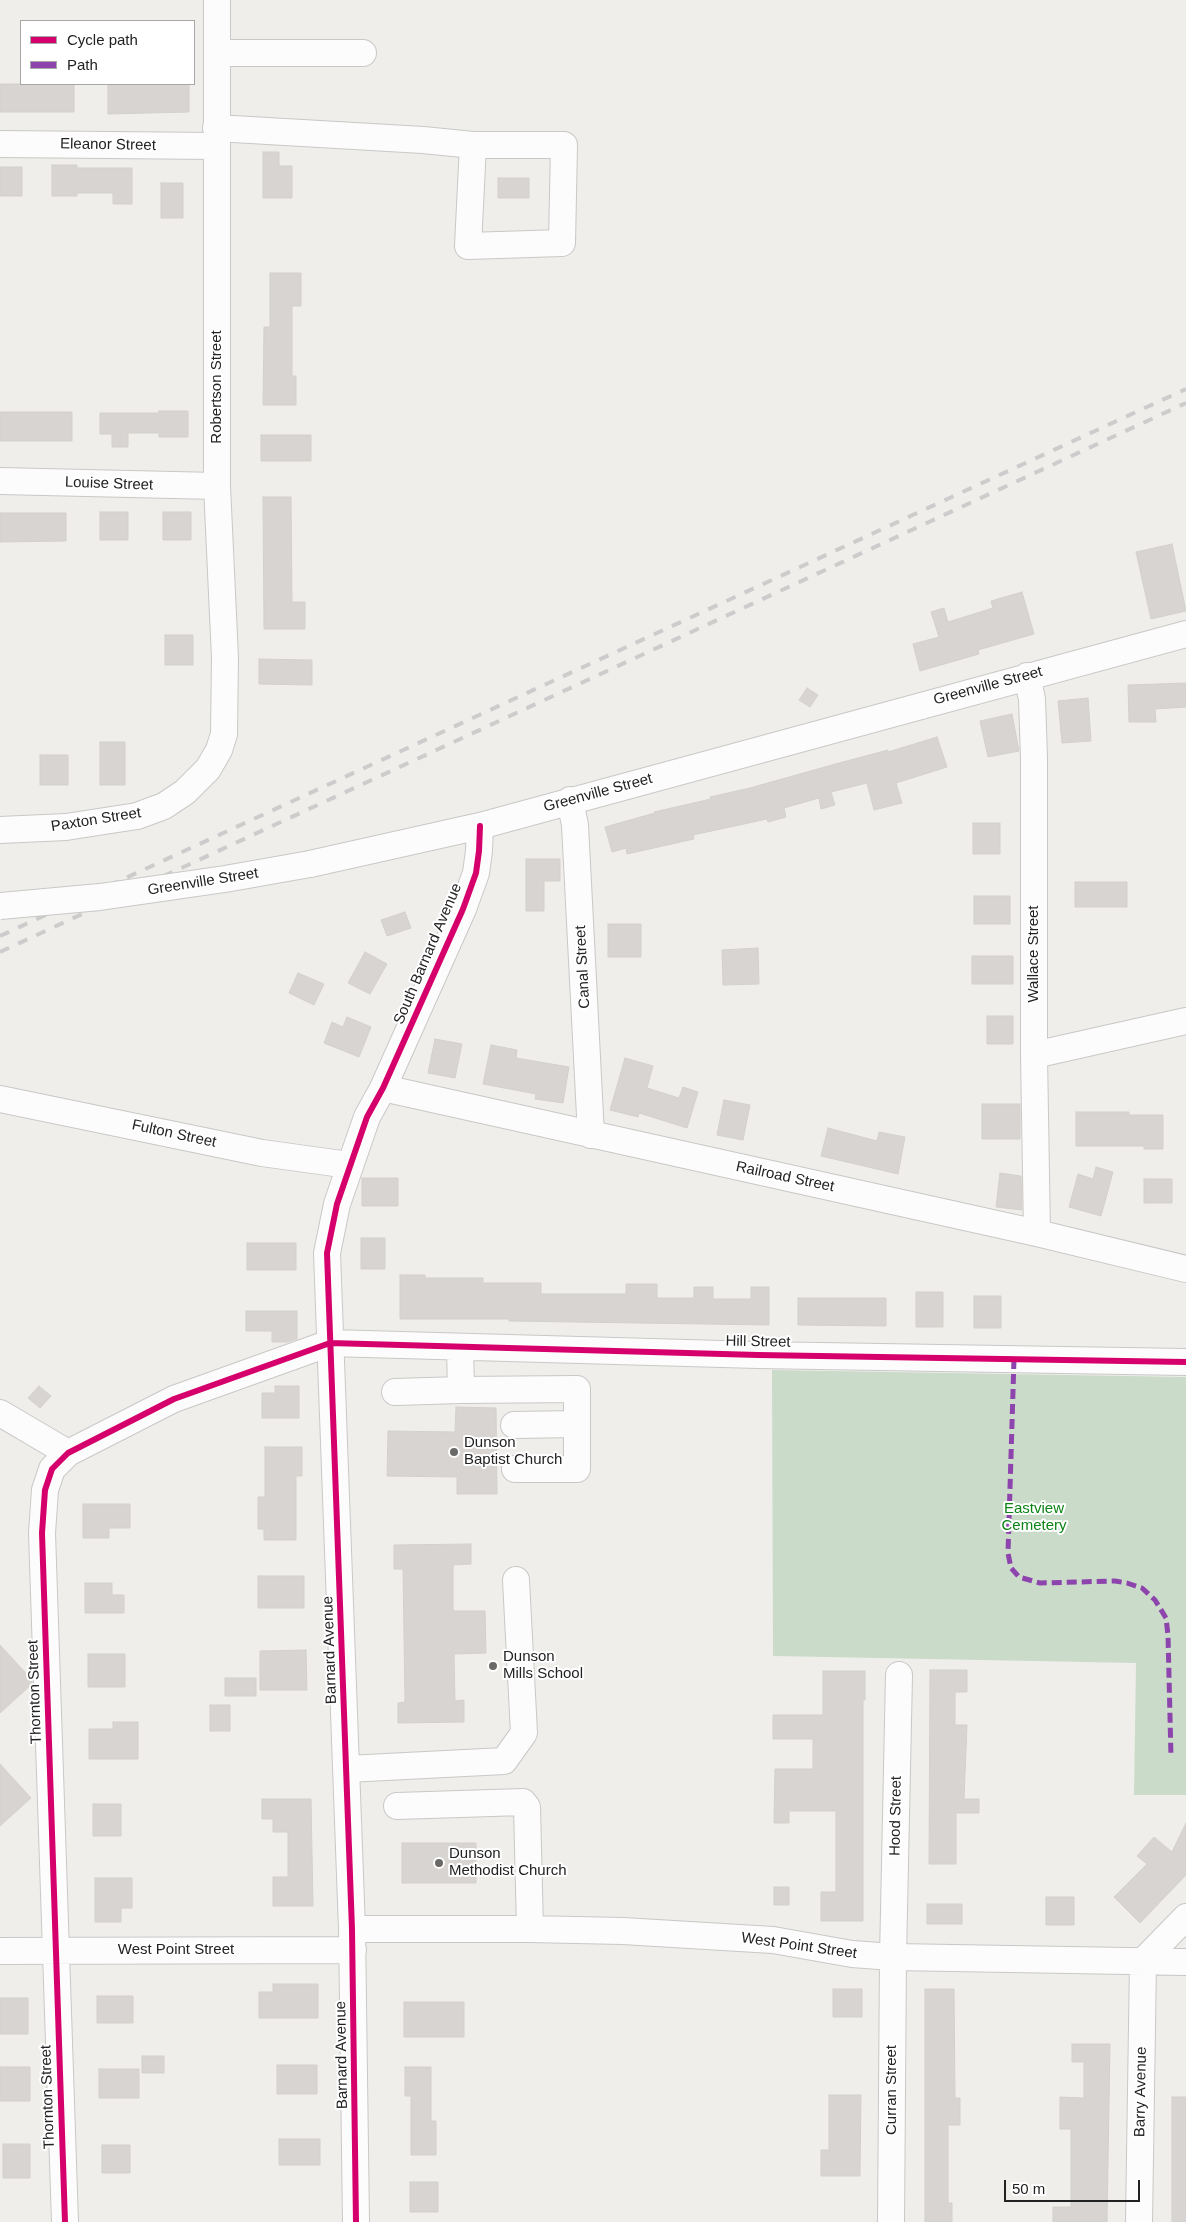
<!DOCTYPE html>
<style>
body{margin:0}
#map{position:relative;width:1186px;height:2222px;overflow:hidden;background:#f0eeeb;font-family:Helvetica,sans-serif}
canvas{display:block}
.legend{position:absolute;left:20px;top:20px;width:175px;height:65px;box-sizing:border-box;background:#fff;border:1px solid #a7a7a7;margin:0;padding:6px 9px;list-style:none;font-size:15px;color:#222}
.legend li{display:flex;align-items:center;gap:10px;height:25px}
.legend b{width:25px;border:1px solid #a7a7a7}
.scale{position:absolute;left:1004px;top:2180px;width:136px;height:22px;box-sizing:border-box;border:2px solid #222;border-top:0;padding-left:6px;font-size:15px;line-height:18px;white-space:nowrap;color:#222;-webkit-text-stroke:4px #fff;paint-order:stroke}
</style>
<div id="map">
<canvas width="1186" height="2222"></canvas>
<ul class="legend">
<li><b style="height:6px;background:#d6006c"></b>Cycle path</li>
<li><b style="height:6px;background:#8e44ad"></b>Path</li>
</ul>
<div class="scale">50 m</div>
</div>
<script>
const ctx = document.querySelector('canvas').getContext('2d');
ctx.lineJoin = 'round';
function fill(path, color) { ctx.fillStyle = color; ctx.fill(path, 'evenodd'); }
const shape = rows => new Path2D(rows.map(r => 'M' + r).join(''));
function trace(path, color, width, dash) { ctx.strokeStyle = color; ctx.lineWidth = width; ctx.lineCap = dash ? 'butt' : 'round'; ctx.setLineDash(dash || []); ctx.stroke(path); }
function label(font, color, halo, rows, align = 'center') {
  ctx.font = font + ' Helvetica,sans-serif'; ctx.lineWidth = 4; ctx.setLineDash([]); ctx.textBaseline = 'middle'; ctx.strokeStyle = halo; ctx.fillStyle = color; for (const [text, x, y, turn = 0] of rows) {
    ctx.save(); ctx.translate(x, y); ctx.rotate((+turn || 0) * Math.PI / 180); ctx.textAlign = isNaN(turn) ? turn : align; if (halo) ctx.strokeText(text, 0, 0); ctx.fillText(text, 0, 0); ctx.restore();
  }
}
fill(shape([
 [772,1370,1186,1377,1186,1795,1134,1795,1136,1663,773,1656]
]), '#cadbca');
const building = shape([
 [0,84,74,84,74,112,0,112,0,84],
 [108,84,189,84,189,112,108,114,108,84],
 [263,152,279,152,279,166,292,166,292,198,263,198,263,152],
 [52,165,77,165,77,168,132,168,132,204,113,204,113,193,77,193,77,196,52,196,52,165],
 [0,167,22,167,22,196,0,196,0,167],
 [498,178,529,178,529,198,498,198,498,178],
 [161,183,183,183,183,218,161,218,161,183],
 [270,273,301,273,301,306,292,306,292,376,296,376,296,405,263,405,264,327,270,327,270,273],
 [159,411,188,411,188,437,159,437,159,433,128,433,128,447,112,447,112,434,100,434,100,413,159,413,159,411],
 [0,412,72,412,72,441,0,441,0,412],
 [261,435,311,435,311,461,261,461,261,435],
 [263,497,291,497,292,602,305,602,305,629,264,629,263,497],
 [100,512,128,512,128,540,100,540,100,512],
 [163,512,191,512,191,540,163,540,163,512],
 [0,513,66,513,66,541,0,542,0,513],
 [1172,544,1186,611,1151,619,1136,552,1172,544],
 [1022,592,1034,634,978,650,979,654,920,671,913,644,939,637,931,612,944,608,948,622,993,608,991,601,1022,592],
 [165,635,193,635,193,665,165,665,165,635],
 [259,659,312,660,312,685,259,684,259,659],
 [1186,683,1186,707,1155,709,1156,722,1129,722,1128,685,1186,683],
 [807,688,818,695,810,707,799,700,807,688],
 [1088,698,1091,741,1062,743,1058,701,1088,698],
 [1012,714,1019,751,988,757,980,721,1012,714],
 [937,737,947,767,896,783,902,803,874,810,867,783,831,792,835,805,821,809,819,798,784,808,786,817,768,822,767,819,693,835,694,839,627,854,626,848,612,852,605,827,655,813,654,812,711,799,710,797,750,788,839,763,888,750,888,752,937,737],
 [100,742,125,742,125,785,100,785,100,742],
 [40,755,68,755,68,785,40,785,40,755],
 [973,823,1000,823,1000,854,973,854,973,823],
 [526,859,560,859,560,881,544,881,544,911,526,911,526,859],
 [1075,882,1127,882,1127,907,1075,907,1075,882],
 [974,896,1010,896,1010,924,974,924,974,896],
 [405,912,411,928,387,936,381,920,405,912],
 [608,924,641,924,641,957,608,957,608,924],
 [758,948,759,984,723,985,722,950,758,948],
 [365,952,387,964,370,994,348,983,365,952],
 [972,956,1013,956,1013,984,972,984,972,956],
 [298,973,324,984,314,1005,289,993,298,973],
 [987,1016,1013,1016,1013,1044,987,1044,987,1016],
 [347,1017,371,1027,359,1057,324,1043,332,1022,343,1027,347,1017],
 [435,1039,462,1044,455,1078,428,1073,435,1039],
 [491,1045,517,1050,516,1058,569,1067,563,1103,535,1099,536,1094,483,1084,491,1045],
 [625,1058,653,1066,647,1088,679,1098,683,1087,698,1092,687,1128,639,1113,638,1117,610,1110,625,1058],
 [724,1100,750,1105,743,1140,717,1135,724,1100],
 [982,1104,1020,1104,1020,1139,982,1139,982,1104],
 [1076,1112,1129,1112,1129,1115,1163,1115,1163,1149,1144,1149,1144,1146,1076,1146,1076,1112],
 [828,1128,877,1141,879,1132,905,1137,898,1174,821,1156,828,1128],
 [1096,1167,1113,1172,1101,1216,1069,1207,1078,1174,1093,1179,1096,1167],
 [1000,1173,1021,1176,1022,1210,996,1207,1000,1173],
 [362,1178,398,1178,398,1206,362,1206,362,1178],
 [1144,1179,1172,1179,1172,1203,1144,1203,1144,1179],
 [361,1238,385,1238,385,1269,361,1269,361,1238],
 [247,1243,296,1243,296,1270,247,1270,247,1243],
 [400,1275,425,1275,425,1278,483,1278,483,1283,541,1283,541,1294,626,1294,626,1284,657,1284,657,1298,694,1298,694,1287,713,1287,713,1299,751,1299,751,1287,769,1287,769,1325,509,1321,509,1319,400,1319,400,1275],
 [916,1292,943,1292,943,1327,916,1327,916,1292],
 [974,1296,1001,1296,1001,1328,974,1328,974,1296],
 [798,1298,886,1298,886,1326,798,1325,798,1298],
 [246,1311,297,1311,297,1339,287,1342,272,1342,272,1331,246,1331,246,1311],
 [39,1386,51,1396,40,1408,28,1398,39,1386],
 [275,1386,299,1386,299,1418,262,1418,262,1393,275,1393,275,1386],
 [456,1407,496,1408,497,1494,457,1494,457,1477,387,1476,388,1431,455,1432,456,1407],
 [265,1447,302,1447,302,1476,296,1476,296,1540,264,1540,264,1529,258,1529,258,1497,265,1497,265,1447],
 [83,1504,130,1504,130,1528,109,1528,109,1538,83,1538,83,1504],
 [471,1544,471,1564,453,1565,453,1611,485,1611,486,1653,454,1654,455,1701,464,1700,464,1722,398,1723,398,1703,405,1702,403,1569,394,1569,394,1545,471,1544],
 [258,1576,304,1576,304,1608,258,1608,258,1576],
 [85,1583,112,1583,112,1595,124,1595,124,1613,85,1613,85,1583],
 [0,1645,32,1680,32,1684,0,1713,0,1645],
 [306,1650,307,1690,260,1690,260,1651,306,1650],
 [88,1654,125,1654,125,1687,88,1687,88,1654],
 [930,1670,967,1670,967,1692,955,1692,955,1725,967,1725,964,1799,979,1799,979,1813,956,1813,956,1864,929,1864,930,1670],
 [823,1671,865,1671,865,1700,863,1700,863,1921,821,1921,821,1892,836,1892,836,1811,789,1811,789,1823,774,1823,775,1769,813,1769,813,1739,773,1739,773,1715,823,1715,823,1671],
 [225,1678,256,1678,256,1696,225,1696,225,1678],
 [210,1705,230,1705,230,1731,210,1731,210,1705],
 [113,1722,138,1722,138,1759,89,1759,89,1729,113,1729,113,1722],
 [0,1764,31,1798,0,1826,0,1764],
 [262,1799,311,1799,313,1906,273,1906,273,1877,288,1877,288,1832,273,1832,273,1819,262,1819,262,1799],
 [93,1804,121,1804,121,1836,93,1836,93,1804],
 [1186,1823,1186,1875,1140,1923,1114,1897,1147,1864,1137,1856,1154,1837,1172,1852,1186,1823],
 [402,1843,476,1843,476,1883,402,1883,402,1843],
 [95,1878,132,1878,132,1908,121,1908,121,1922,95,1922,95,1878],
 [774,1887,789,1887,789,1905,774,1905,774,1887],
 [1046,1897,1074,1897,1074,1925,1046,1925,1046,1897],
 [927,1904,962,1904,962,1924,927,1924,927,1904],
 [273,1984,318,1984,318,2018,259,2018,259,1992,273,1992,273,1984],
 [833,1989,862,1989,862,2017,833,2017,833,1989],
 [925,1989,954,1989,955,2098,960,2098,960,2125,948,2125,948,2203,952,2203,952,2222,925,2222,925,1989],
 [97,1996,133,1996,133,2023,97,2023,97,1996],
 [0,1998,28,1998,28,2034,0,2034,0,1998],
 [404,2002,464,2002,464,2037,404,2037,404,2002],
 [1072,2044,1110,2044,1107,2222,1053,2222,1053,2207,1071,2207,1071,2129,1060,2129,1060,2097,1084,2098,1084,2062,1072,2062,1072,2044],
 [142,2056,164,2056,164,2073,142,2073,142,2056],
 [277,2065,317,2065,317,2094,277,2094,277,2065],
 [0,2067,30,2067,30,2101,0,2101,0,2067],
 [405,2067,431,2067,431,2121,436,2121,436,2155,411,2155,411,2096,405,2096,405,2067],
 [99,2069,139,2069,139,2098,99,2098,99,2069],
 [829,2095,861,2095,860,2176,821,2176,821,2150,829,2150,829,2095],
 [1172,2097,1186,2097,1186,2222,1172,2222,1172,2097],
 [279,2139,320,2139,320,2165,279,2165,279,2139],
 [3,2144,30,2144,30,2178,3,2178,3,2144],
 [102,2145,130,2145,130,2173,102,2173,102,2145],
 [410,2182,438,2182,438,2212,410,2212,410,2182]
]);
fill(building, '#d7d4d2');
trace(building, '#d3d0cc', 1);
const minor = shape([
 [217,53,363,53],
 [216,128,423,140,473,145,564,145,562,243,468,246,473,145],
 [0,144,216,146],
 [0,481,217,486],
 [1027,676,1032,699,1034,758,1034,1055,1037,1233],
 [570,800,575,825,591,1135],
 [0,830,66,827,137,816,164,806,185,792,208,769,219,750,224,734,225,658,217,486,217,0],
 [310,864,480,826,1186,634],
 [1034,1055,1186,1021],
 [383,1088,1037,1233,1186,1269],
 [0,1099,262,1153,349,1165],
 [461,1390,577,1389,577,1469,515,1469],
 [395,1392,461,1390,460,1347],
 [0,1413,68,1453],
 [514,1425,577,1424],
 [347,1769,504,1761,524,1733,516,1580],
 [397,1806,523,1802,527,1807,530,1929],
 [352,1929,530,1929,623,1931,773,1940,852,1954,893,1957,1186,1962],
 [0,1951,353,1950],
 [65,2222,42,1533,45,1490,52,1469,68,1453,174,1399,330,1343,758,1355,1186,1362],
 [356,2222,352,1929,327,1253,337,1204,367,1117,383,1088,463,909,476,873,479,851,480,826],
 [891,2222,893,1957,899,1675],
 [1139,2222,1143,1961,1186,1917]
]);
trace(minor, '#c9c8c7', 28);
trace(minor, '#fdfcfc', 26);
trace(shape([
 [0,936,1186,389],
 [0,952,1186,403]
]), '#ccc', 4, [10, 10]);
const minorBridge = shape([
 [0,906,100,897,225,879,310,864]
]);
trace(minorBridge, '#c9c8c7', 28, []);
trace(minorBridge, '#fdfcfc', 26);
trace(shape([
 [1014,1359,1008,1553,1011,1568,1019,1577,1040,1583,1115,1581,1127,1583,1142,1588,1155,1600,1166,1618,1168,1635,1171,1757]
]), '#8e44ad', 5, [10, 5]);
trace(shape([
 [65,2222,42,1533,45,1490,52,1469,68,1453,174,1399,330,1343,758,1355,1186,1362],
 [356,2222,352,1929,327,1253,337,1204,367,1117,383,1088,463,909,476,873,479,851,480,826]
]), '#d6006c', 6);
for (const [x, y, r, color] of [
 [454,1452,5,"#6a6968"],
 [493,1666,5,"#6a6968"],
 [439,1863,5,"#6a6968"]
]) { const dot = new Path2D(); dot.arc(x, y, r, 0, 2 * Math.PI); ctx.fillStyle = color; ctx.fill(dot); trace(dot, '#fff', 2); }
label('15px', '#222', '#fff', [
 ["Eleanor Street",108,145,1],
 ["Robertson Street",217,387,-90],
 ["Louise Street",109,484,2],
 ["Greenville Street",988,686,-15],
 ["Greenville Street",598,793,-15],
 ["Paxton Street",96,820,-9],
 ["Greenville Street",203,882,-9],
 ["South Barnard Avenue",428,954,-67],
 ["Wallace Street",1034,954,-90],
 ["Canal Street",583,967,-93],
 ["Fulton Street",174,1134,12],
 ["Railroad Street",785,1177,12],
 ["Hill Street",758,1342,1],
 ["Barnard Avenue",330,1650,-92],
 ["Thornton Street",35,1692,-92],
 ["Hood Street",896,1816,-89],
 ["West Point Street",799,1946,8],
 ["West Point Street",176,1950],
 ["Barnard Avenue",342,2055,-91],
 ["Curran Street",892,2090,-90],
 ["Barry Avenue",1141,2092,-89],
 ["Thornton Street",48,2097,-92]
]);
label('15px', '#222', '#fff', [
 ["Dunson",464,1443],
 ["Baptist Church",464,1460],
 ["Dunson",503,1657],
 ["Mills School",503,1674],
 ["Dunson",449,1854],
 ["Methodist Church",449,1871]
], 'left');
label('15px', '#0c8416', '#fff', [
 ["Eastview",1034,1509],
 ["Cemetery",1034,1526]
]);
</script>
